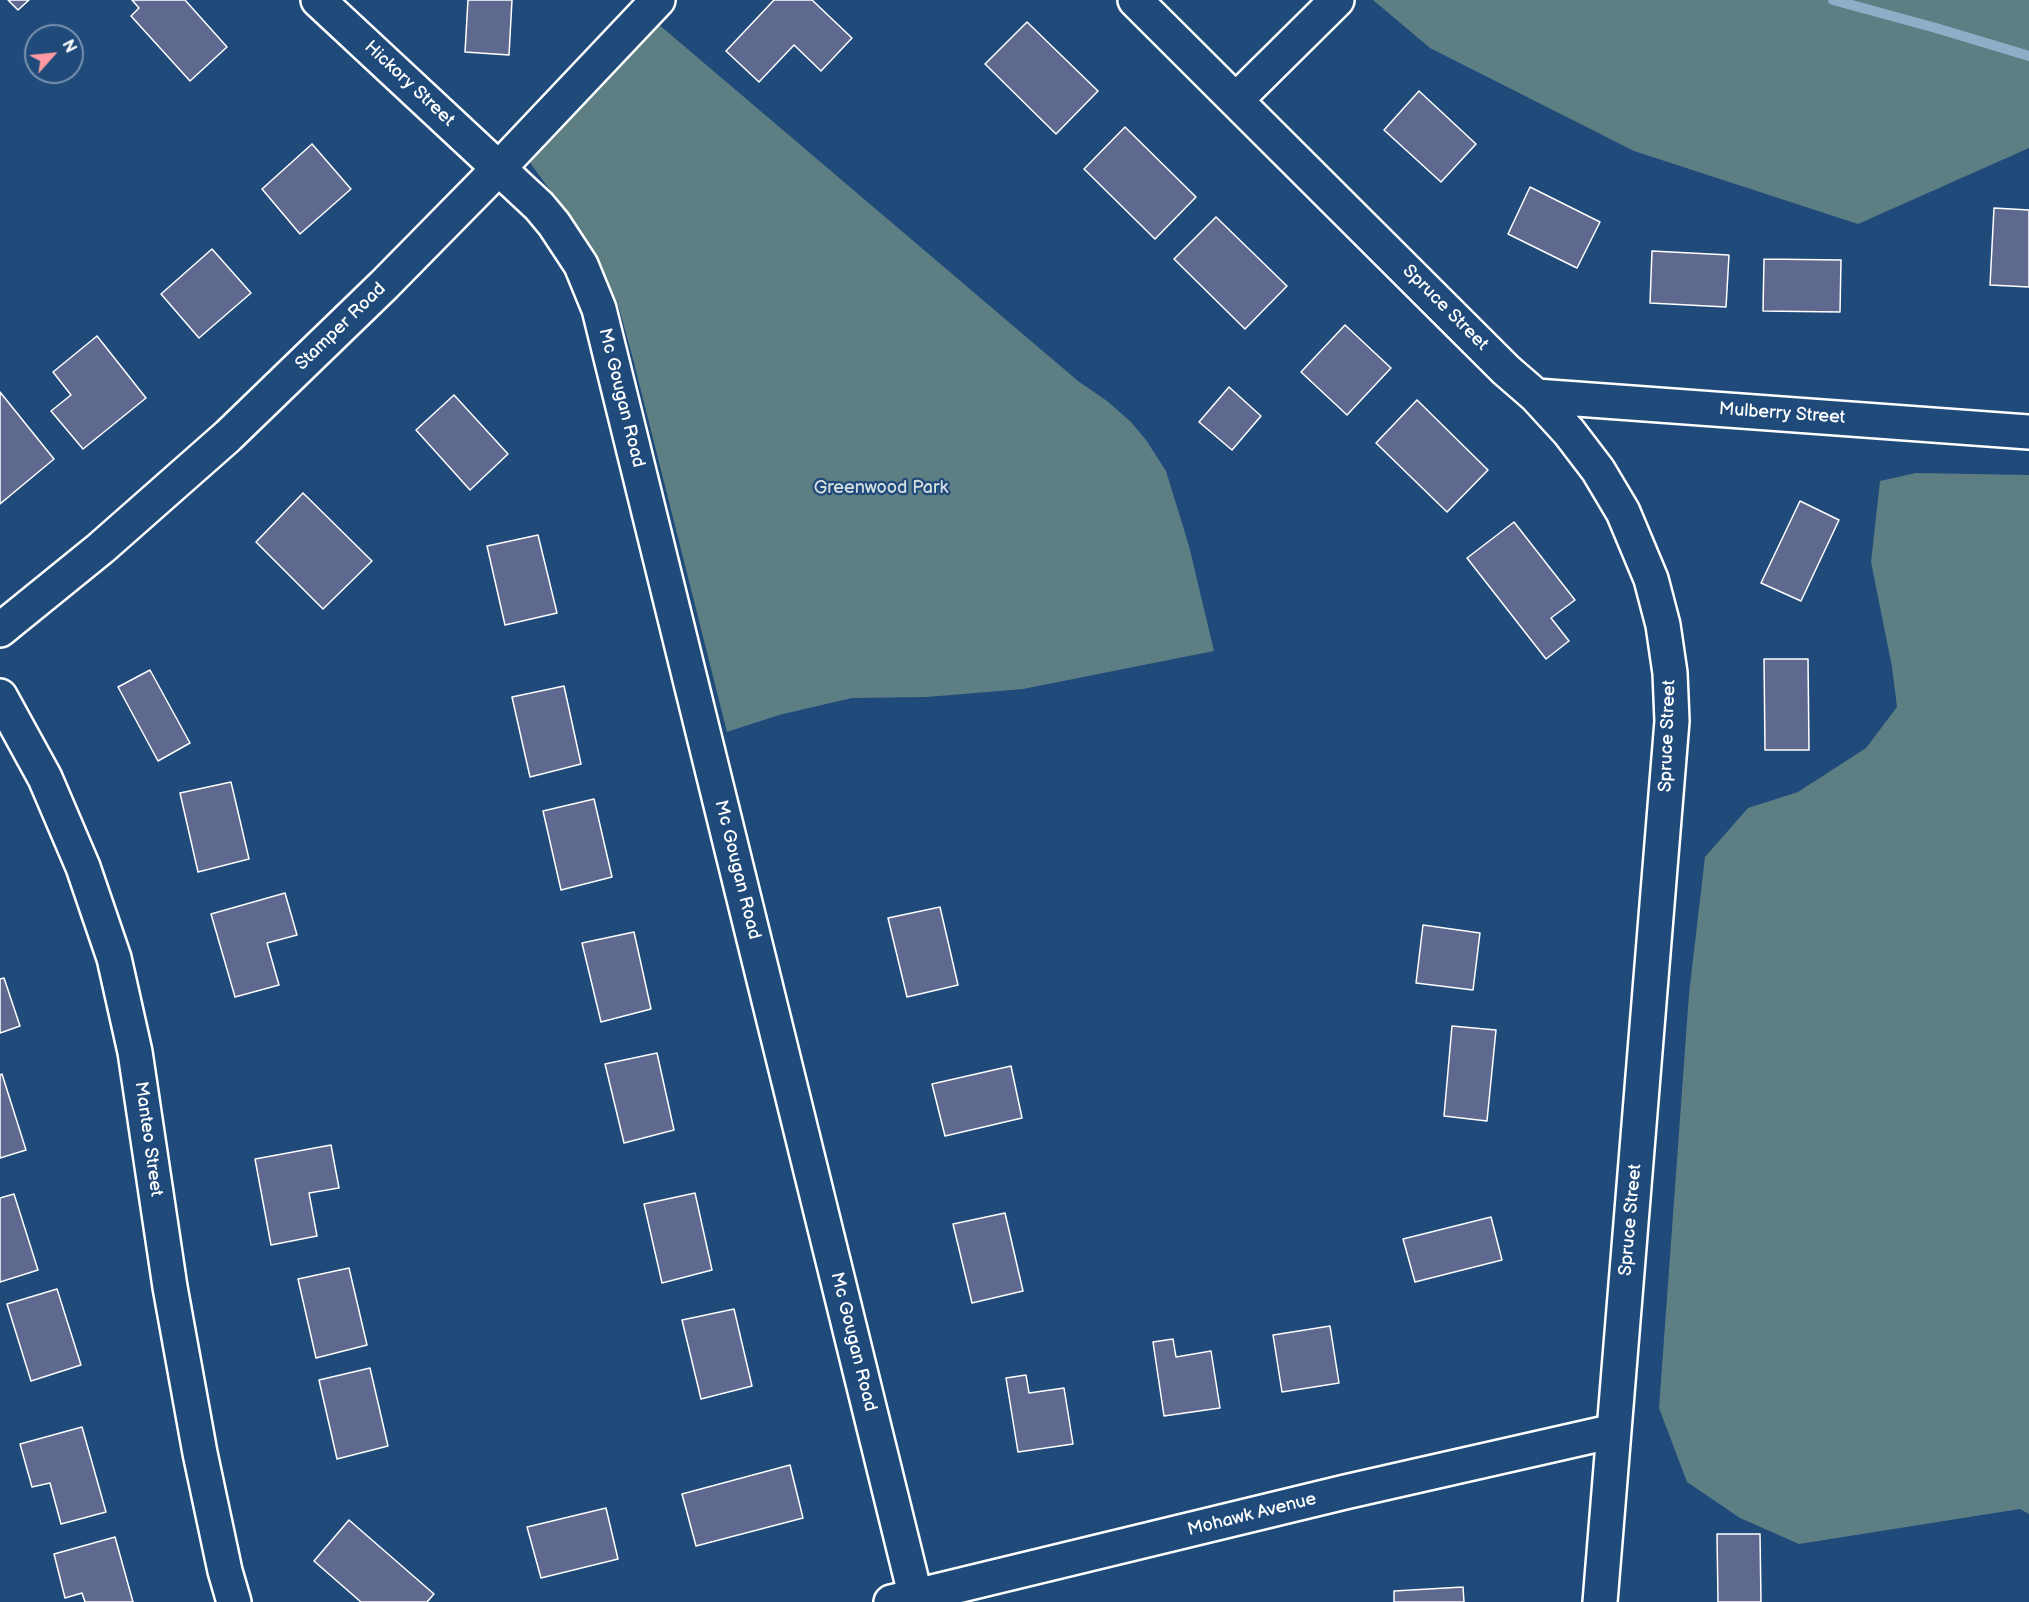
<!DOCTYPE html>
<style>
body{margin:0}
#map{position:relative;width:2029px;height:1602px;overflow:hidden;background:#1f4a7a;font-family:"Balsamiq Sans",sans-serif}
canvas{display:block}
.north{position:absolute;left:24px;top:24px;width:60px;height:60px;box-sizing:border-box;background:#1f4a7a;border:2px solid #7992af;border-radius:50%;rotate:63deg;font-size:16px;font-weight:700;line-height:24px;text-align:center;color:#fff}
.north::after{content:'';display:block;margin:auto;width:21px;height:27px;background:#ff9aa2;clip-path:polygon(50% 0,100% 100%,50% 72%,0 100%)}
</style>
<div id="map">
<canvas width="2029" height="1602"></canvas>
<div class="north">N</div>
</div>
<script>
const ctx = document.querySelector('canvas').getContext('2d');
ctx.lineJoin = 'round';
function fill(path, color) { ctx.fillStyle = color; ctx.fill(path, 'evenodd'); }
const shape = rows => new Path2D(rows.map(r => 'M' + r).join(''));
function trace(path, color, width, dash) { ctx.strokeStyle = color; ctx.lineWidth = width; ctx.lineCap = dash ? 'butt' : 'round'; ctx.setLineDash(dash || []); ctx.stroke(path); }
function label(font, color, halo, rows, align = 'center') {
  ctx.font = font + ' "Balsamiq Sans",sans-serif'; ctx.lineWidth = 4.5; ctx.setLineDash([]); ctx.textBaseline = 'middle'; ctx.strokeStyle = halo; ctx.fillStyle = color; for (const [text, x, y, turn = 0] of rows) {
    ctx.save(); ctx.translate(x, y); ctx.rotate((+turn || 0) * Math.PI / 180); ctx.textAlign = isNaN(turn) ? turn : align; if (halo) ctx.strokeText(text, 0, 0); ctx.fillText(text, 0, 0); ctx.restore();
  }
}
fill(shape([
 [1373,0,2029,0,2029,148,1858,224,1634,151,1430,48],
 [657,23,1078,381,1107,401,1131,422,1146,440,1166,471,1189,546,1214,651,1023,689,927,697,852,698,779,715,727,732,633,359,618,304,582,233,530,163],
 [1916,473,2029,475,2029,1514,2020,1509,1799,1544,1740,1518,1687,1482,1659,1408,1689,994,1705,857,1748,808,1798,792,1866,748,1897,707,1892,667,1871,562,1880,481]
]), '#5d7e83');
trace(shape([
 [1833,0,1936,28,2029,56]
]), '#8fadc7', 10);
const building = shape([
 [8,0,29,0,18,10,8,0],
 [132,0,185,0,227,47,190,81,131,16,139,8,132,0],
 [468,0,512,0,509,55,465,52,468,0],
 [774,0,812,0,852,38,821,71,794,45,759,82,726,51,774,0],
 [1027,22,1098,91,1056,134,985,64,1027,22],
 [1419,91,1476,144,1441,182,1384,130,1419,91],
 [1125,127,1196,197,1155,239,1084,169,1125,127],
 [312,144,351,189,300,234,262,189,312,144],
 [1530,187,1600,222,1577,268,1508,234,1530,187],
 [1994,208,2029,210,2029,287,1990,285,1994,208],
 [1216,217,1287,286,1245,329,1174,259,1216,217],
 [212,249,251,293,199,338,161,294,212,249],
 [1652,251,1729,255,1726,307,1650,303,1652,251],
 [1764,259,1841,260,1840,312,1763,311,1764,259],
 [1345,325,1391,368,1347,415,1301,372,1345,325],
 [97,336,146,398,83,449,51,411,71,395,53,372,97,336],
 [1229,387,1261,416,1232,450,1199,422,1229,387],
 [0,392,54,459,0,504,0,392],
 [454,395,508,454,470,490,416,430,454,395],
 [1417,400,1488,470,1447,512,1376,443,1417,400],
 [303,493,372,561,323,609,256,542,303,493],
 [1800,501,1839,520,1801,601,1761,583,1800,501],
 [1514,522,1575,600,1551,618,1569,641,1546,659,1467,558,1514,522],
 [538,535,557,613,505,625,487,546,538,535],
 [1764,659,1808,659,1809,750,1765,750,1764,659],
 [150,670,190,743,158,761,118,687,150,670],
 [564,686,581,764,530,777,512,697,564,686],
 [231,782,249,859,198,872,180,793,231,782],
 [594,799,612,877,561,890,543,811,594,799],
 [285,893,297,935,267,943,279,985,235,997,211,914,285,893],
 [940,907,958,985,907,997,888,918,940,907],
 [1423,925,1480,933,1473,990,1416,983,1423,925],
 [634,932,651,1009,601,1022,582,943,634,932],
 [4,978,20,1026,0,1033,0,979,4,978],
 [1452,1026,1496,1030,1487,1121,1444,1116,1452,1026],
 [657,1053,674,1130,624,1143,605,1064,657,1053],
 [1011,1066,1022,1118,945,1136,932,1084,1011,1066],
 [2,1074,26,1150,0,1158,0,1075,2,1074],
 [331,1145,339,1188,309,1193,317,1236,271,1245,255,1159,331,1145],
 [695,1193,712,1270,662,1283,644,1204,695,1193],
 [14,1194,38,1270,0,1282,0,1198,14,1194],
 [1005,1213,1023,1291,972,1303,953,1224,1005,1213],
 [1491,1217,1502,1260,1415,1282,1403,1239,1491,1217],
 [349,1268,367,1345,316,1358,298,1279,349,1268],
 [57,1289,81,1365,31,1381,7,1304,57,1289],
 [734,1309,752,1386,701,1399,682,1320,734,1309],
 [1330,1326,1339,1383,1282,1392,1273,1335,1330,1326],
 [1173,1339,1176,1357,1211,1351,1220,1408,1164,1416,1153,1342,1173,1339],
 [370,1368,388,1446,337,1459,319,1380,370,1368],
 [1026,1375,1029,1393,1064,1388,1073,1444,1018,1452,1006,1378,1026,1375],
 [82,1427,106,1512,61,1524,50,1483,32,1487,20,1444,82,1427],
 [790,1465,803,1518,696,1546,682,1494,790,1465],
 [606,1508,618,1559,541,1578,527,1527,606,1508],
 [349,1520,434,1594,427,1602,361,1602,314,1561,349,1520],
 [1717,1534,1760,1534,1761,1602,1718,1602,1717,1534],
 [115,1537,133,1602,85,1602,82,1593,65,1598,54,1554,115,1537],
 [1463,1587,1464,1602,1394,1602,1394,1591,1463,1587]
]);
fill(building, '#5f6990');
trace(building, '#fff', 1.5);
const minor = shape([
 [318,0,539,206,554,224,581,265,599,309,917,1602],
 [1135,0,1506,370,1536,396,1569,432,1598,470,1623,512,1651,579,1663,625,1670,673,1672,721,1600,1602],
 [1236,100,1337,0],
 [1536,396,2029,432],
 [0,630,101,548,228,436,384,285,499,168,658,0],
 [0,696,45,778,83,867,114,958,135,1052,170,1287,200,1453,225,1571,234,1602],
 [891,1602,1345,1492,1614,1431]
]);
trace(minor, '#fff', 38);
trace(minor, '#1f4a7a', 33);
label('18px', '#fff', '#1f4a7a', [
 ["Hickory Street",409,84,43],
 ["Spruce Street",1445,308,45],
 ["Stamper Road",341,327,-44],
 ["Mc Gougan Road",621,398,76],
 ["Mulberry Street",1782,414,4],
 ["Spruce Street",1668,736,-88],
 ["Mc Gougan Road",737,870,76],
 ["Manteo Street",148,1139,82],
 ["Spruce Street",1631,1220,-85],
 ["Mc Gougan Road",853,1342,76],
 ["Mohawk Avenue",1252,1515,-14]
]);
label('18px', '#d6dfe0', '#1f4a7a', [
 ["Greenwood Park",881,488]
]);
</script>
